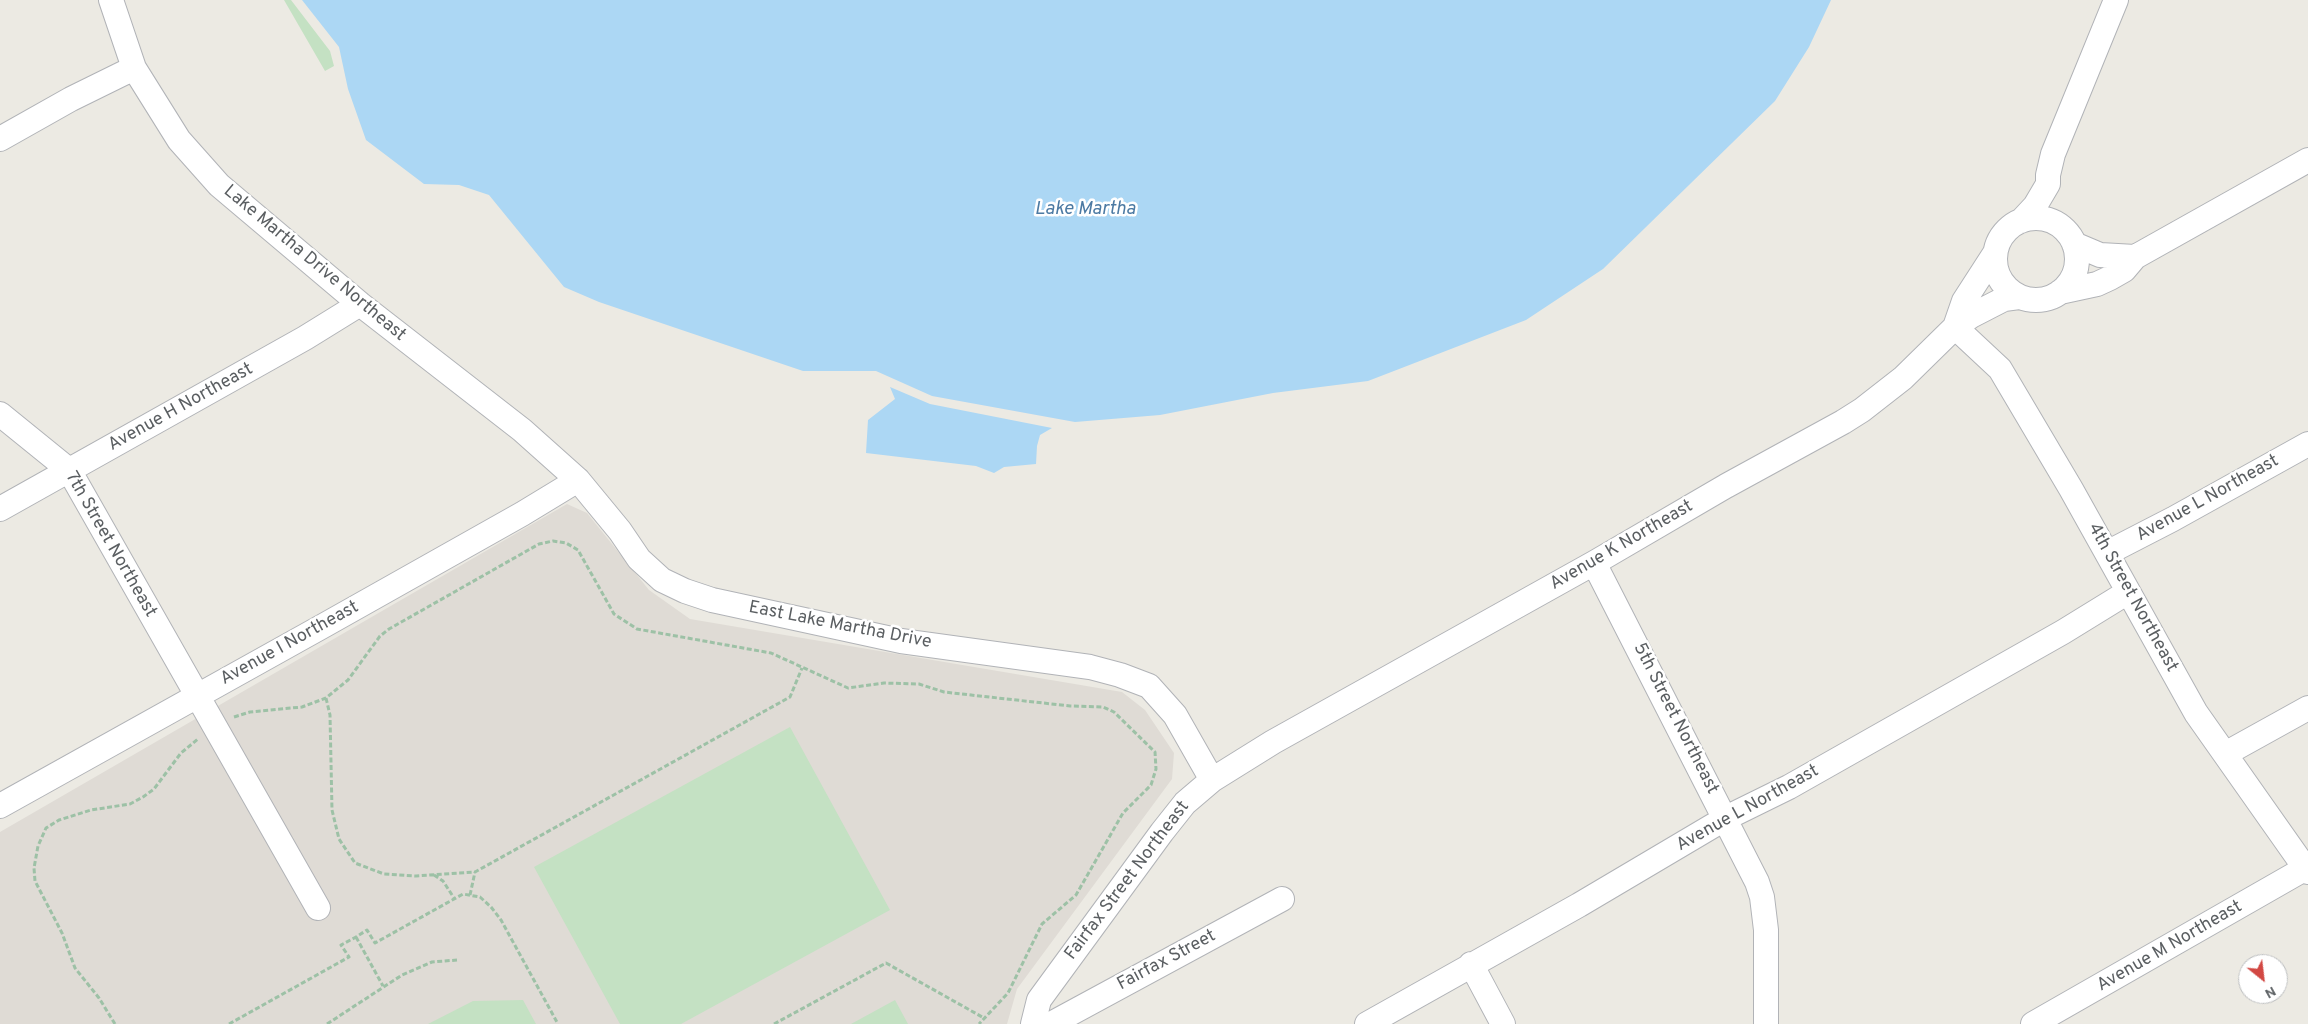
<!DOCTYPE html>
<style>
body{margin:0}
#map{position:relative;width:2308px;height:1024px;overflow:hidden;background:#eceae3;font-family:Overpass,sans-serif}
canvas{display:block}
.north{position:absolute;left:2238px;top:954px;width:50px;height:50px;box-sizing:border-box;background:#fff;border:1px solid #bdbfc0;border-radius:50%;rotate:151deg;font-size:14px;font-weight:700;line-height:20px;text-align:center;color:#5b5f62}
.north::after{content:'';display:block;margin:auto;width:18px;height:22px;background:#d24843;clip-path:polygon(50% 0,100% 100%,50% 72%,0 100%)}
</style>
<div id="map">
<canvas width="2308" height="1024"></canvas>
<div class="north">N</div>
</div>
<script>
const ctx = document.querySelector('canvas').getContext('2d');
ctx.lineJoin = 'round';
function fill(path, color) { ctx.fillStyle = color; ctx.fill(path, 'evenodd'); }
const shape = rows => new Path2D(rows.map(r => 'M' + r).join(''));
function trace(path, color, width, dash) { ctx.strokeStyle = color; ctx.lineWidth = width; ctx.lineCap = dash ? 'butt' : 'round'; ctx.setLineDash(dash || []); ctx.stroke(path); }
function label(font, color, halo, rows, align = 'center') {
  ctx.font = font + ' Overpass,sans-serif'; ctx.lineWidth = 5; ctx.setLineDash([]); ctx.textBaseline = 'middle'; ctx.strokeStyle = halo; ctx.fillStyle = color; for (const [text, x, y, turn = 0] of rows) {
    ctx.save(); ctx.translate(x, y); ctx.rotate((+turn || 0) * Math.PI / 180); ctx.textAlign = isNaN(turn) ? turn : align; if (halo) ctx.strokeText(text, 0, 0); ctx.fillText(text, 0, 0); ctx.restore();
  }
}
fill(shape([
 [567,504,587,513,649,590,690,619,1122,692,1145,710,1174,753,1172,779,1017,989,1007,1024,0,1024,0,832]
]), '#dfdbd5');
fill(shape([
 [284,0,291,0,330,51,334,66,325,71],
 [790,727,890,910,681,1024,620,1024,534,867],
 [523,1000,536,1024,428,1024,473,1001],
 [895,1000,908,1024,851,1024]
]), '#c4e1c3');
fill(shape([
 [302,0,1831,0,1809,47,1775,101,1603,269,1526,320,1368,381,1273,393,1160,415,1075,422,932,396,876,371,803,371,599,302,564,287,489,195,459,185,424,184,366,140,348,89,339,47],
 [890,387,930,404,1052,428,1040,435,1037,446,1036,464,1004,467,994,473,976,466,866,453,868,420,895,399]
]), '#acd7f4');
const minor = shape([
 [111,0,134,68,179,140,219,185,360,304,522,430,578,480,620,531,639,559,662,580,685,591,712,600,901,641,1090,667,1120,675,1149,686,1175,715,1212,780],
 [0,139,71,99,134,68],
 '1995 259a41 41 0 1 1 82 0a41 41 0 1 1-82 0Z',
 [2021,221,2035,206,2048,184,2048,175,2053,154,2116,0],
 [2074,244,2100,255,2135,257],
 [2060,292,2097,284,2110,278,2124,270,2135,257,2308,160],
 [1955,327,2000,369,2071,489,2196,713,2308,872],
 [1955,327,1964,301,1995,253],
 [0,414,69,470,318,908],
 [0,509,305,338,360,304],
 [2107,553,2173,519,2308,444],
 [1594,563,1757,882,1762,897,1766,930,1766,1024],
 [2225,754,2308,708],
 [0,806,323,626,522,514,578,480],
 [1471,964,1503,1024],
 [1033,1024,1039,1000,1162,832,1185,803,1212,780,1273,742,1594,563,1726,486,1843,422,1862,410,1903,378,1955,327,1971,316,2004,299,2019,297],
 [1051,1024,1282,899],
 [1367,1024,1579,905,1726,818,1789,787,2063,632,2128,592],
 [2033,1024,2306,868]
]);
trace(minor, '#b1b3b7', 26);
trace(shape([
 [326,698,330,715,332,810,339,839,355,863,384,874,416,876,475,872,790,697,802,668],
 [234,717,250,712,302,707,326,698,348,680,380,636,389,629,539,544,553,541,566,543,578,550,614,614,637,629,771,653,848,688,884,683,919,684,944,692,1070,706,1103,707,1114,712,1155,752,1156,769,1151,785,1123,813,1076,895,1042,924,1008,993,979,1024],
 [434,875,443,881,454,898],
 [470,895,475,872],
 [356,937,383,986],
 [115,1024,99,998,75,968,62,933,35,881,34,868,38,846,46,828,59,820,91,810,130,804,143,797,154,789,181,753,198,739],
 [229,1024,349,957,341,945,356,937,367,930,375,943,463,894,480,897,491,907,501,920,558,1024],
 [327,1024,402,975,432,962,457,960],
 [774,1024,886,963,984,1018]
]), '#9dc1a6', 3, [5, 2.5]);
trace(minor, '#fff', 24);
label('18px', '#5b5f62', '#fff', [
 ["Lake Martha Drive Northeast",314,264,40],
 ["Avenue H Northeast",181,408,-29],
 ["Avenue L Northeast",2208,499,-29],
 ["7th Street Northeast",110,545,60],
 ["Avenue K Northeast",1622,546,-30],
 ["4th Street Northeast",2132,598,61],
 ["East Lake Martha Drive",840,626,11],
 ["Avenue I Northeast",290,644,-29],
 ["5th Street Northeast",1675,719,63],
 ["Avenue L Northeast",1748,809,-29],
 ["Fairfax Street Northeast",1128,881,-53],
 ["Avenue M Northeast",2170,947,-30],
 ["Fairfax Street",1167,961,-28]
]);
label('italic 19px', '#4c7aa3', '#fff', [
 ["Lake Martha",1085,210]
]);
</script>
